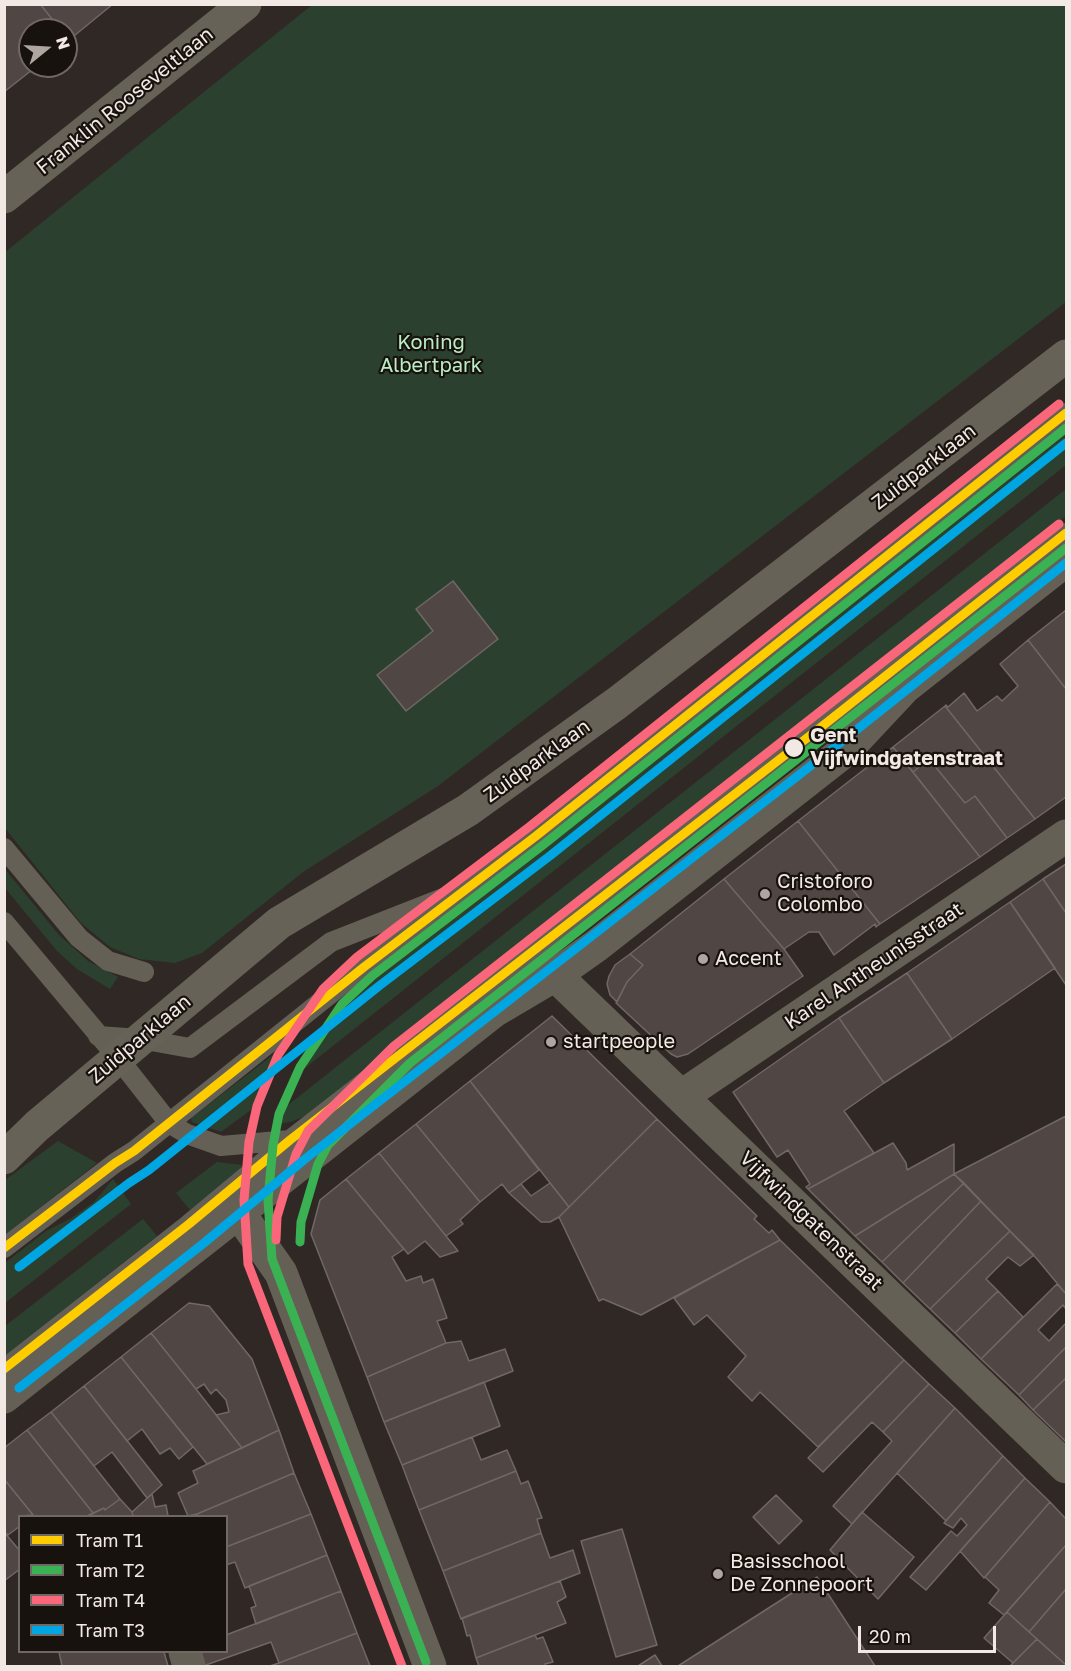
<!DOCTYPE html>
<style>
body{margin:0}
#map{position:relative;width:1071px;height:1671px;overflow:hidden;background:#302824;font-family:"Golos Text",sans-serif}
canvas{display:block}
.frame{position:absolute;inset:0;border:6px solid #f3e9e4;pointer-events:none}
.legend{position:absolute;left:18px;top:1515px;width:210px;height:138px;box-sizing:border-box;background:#18120e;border:2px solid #706864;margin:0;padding:8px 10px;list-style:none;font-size:18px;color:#f3e9e4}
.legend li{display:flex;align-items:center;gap:12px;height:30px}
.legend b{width:30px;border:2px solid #706864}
.north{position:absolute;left:18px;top:18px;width:60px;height:60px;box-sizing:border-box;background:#18120e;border:2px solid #706864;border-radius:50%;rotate:72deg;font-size:16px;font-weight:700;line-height:24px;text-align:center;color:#f3e9e4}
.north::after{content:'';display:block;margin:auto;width:21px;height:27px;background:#afa5a1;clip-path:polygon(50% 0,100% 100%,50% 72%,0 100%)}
.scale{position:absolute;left:858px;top:1626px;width:138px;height:27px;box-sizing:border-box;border:3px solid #f3e9e4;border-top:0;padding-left:8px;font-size:18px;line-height:21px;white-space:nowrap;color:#f3e9e4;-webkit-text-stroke:4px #18120e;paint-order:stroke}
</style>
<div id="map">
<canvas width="1071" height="1671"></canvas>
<div class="frame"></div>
<ul class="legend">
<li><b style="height:8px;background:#fc0"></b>Tram T1</li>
<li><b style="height:8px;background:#3ab254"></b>Tram T2</li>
<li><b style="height:8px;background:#fa677a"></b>Tram T4</li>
<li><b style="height:8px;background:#00a6e2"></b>Tram T3</li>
</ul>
<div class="north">N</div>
<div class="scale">20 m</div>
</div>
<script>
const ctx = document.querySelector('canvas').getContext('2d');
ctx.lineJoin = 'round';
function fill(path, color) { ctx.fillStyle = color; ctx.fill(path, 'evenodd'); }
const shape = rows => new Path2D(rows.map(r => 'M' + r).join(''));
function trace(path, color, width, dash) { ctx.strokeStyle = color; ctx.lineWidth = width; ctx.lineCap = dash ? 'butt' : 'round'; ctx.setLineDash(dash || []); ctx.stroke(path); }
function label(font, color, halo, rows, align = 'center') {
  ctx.font = font + ' "Golos Text",sans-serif'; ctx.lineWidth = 4.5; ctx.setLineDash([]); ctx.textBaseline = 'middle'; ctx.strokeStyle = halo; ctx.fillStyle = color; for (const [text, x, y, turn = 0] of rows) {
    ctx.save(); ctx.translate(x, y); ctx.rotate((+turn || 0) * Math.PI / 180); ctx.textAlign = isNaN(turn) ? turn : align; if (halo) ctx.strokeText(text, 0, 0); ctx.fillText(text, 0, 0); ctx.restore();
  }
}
fill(shape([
 [312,5,1066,5,1066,302,438,786,303,872,202,953,175,963,139,959,110,947,81,923,5,828,4,253],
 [1066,429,1066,465,300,1072,297,1069,334,1012,372,978],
 [1066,489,1066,516,515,949,311,1114,293,1121,276,1125,274,1122,278,1113],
 [4,868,59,935,88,961,118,977,110,989,77,969,57,951,5,888],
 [282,1048,282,1051,269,1078,259,1104,221,1132,192,1122,191,1118],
 [58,1141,97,1163,5,1235,5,1180],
 [217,1162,242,1165,241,1169,190,1210,176,1193],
 [113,1179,131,1204,5,1303,5,1263,46,1231,70,1219,94,1202],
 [143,1219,157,1236,5,1356,5,1326]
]), '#2c402f');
const building = shape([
 [4,4,40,4,61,30,30,30,30,66,37,66,4,92,4,4],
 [40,4,113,4,69,40,66,36,66,30,61,30,40,4],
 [453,581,498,639,406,711,377,675,433,631,416,609,453,581],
 [1066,610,1066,689,1028,640,1066,610],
 [1028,640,1066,689,1066,797,1035,819,945,706,946,705,948,707,964,693,977,711,997,696,1002,701,1018,686,1000,664,1028,640],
 [945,706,1035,819,1007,838,975,796,965,803,929,759,913,772,893,747,945,706],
 [893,747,980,857,880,924,798,821,893,747],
 [929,759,965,803,975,796,1007,838,980,857,913,772,929,759],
 [798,821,880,924,876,927,875,924,834,955,819,932,809,932,784,949,724,879,798,821],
 [1066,864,1066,913,1043,879,1066,864],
 [724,879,784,949,803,976,688,1054,677,1057,671,1054,616,1003,627,982,643,965,630,954,724,879],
 [1043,879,1066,913,1066,985,1010,902,1043,879],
 [1010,902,1055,968,952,1039,907,973,1010,902],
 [630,954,643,965,627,982,617,1002,610,995,607,984,609,976,615,965,630,954],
 [907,973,952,1039,884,1083,839,1018,907,973],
 [552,1016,657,1119,569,1207,470,1081,552,1016],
 [839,1018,884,1083,844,1111,874,1153,808,1189,806,1187,810,1184,788,1150,777,1157,733,1092,839,1018],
 [470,1081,539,1170,509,1193,502,1184,480,1202,416,1124,470,1081],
 [1066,1116,1066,1294,1037,1259,954,1174,1066,1116],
 [657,1119,757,1216,754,1219,769,1233,772,1230,780,1240,641,1315,603,1299,599,1301,559,1217,657,1119],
 [416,1124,480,1202,460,1220,463,1224,446,1236,379,1153,416,1124],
 [893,1143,906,1163,907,1170,954,1144,954,1174,855,1236,808,1189,893,1143],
 [379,1153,446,1236,458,1251,440,1257,425,1241,408,1254,346,1179,379,1153],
 [954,1174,964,1183,882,1262,855,1236,954,1174],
 [346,1179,404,1249,392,1257,406,1281,421,1276,423,1283,433,1279,447,1318,437,1321,446,1343,367,1377,311,1234,320,1200,346,1179],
 [550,1183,569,1207,559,1217,550,1222,541,1222,509,1193,521,1184,531,1196,550,1183],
 [964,1183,981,1201,903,1283,882,1262,964,1183],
 [981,1201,1010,1231,930,1309,903,1283,981,1201],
 [1010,1231,1034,1255,1020,1266,1008,1257,986,1279,998,1291,955,1333,930,1309,1010,1231],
 [780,1240,904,1360,818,1447,760,1392,752,1401,728,1377,746,1356,707,1315,694,1325,674,1298,780,1240],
 [1057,1284,1066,1294,1066,1309,1063,1305,1038,1330,1049,1341,1066,1323,1066,1347,1019,1395,981,1359,1057,1284],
 [998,1291,1023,1317,981,1359,955,1333,998,1291],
 [189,1303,209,1306,252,1359,279,1430,242,1448,216,1415,229,1412,226,1400,216,1389,211,1394,204,1384,196,1389,151,1333,189,1303],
 [151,1333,196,1389,242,1448,207,1464,121,1357,151,1333],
 [461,1341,469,1361,505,1349,513,1371,384,1422,367,1377,446,1343,461,1341],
 [1066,1347,1066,1378,1033,1410,1019,1395,1066,1347],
 [121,1357,193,1447,179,1459,170,1448,160,1454,142,1429,127,1441,84,1386,121,1357],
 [904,1360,929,1384,883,1432,872,1422,823,1472,808,1458,904,1360],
 [1066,1378,1066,1440,1065,1441,1033,1410,1066,1378],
 [484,1382,500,1426,402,1465,384,1422,484,1382],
 [929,1384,955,1408,852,1524,833,1506,892,1441,883,1432,929,1384],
 [84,1386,162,1485,147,1498,112,1452,94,1466,51,1412,84,1386],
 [955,1408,1003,1456,946,1521,897,1473,955,1408],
 [51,1412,120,1499,105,1510,104,1508,93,1513,27,1430,51,1412],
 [27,1430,70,1484,93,1513,87,1516,34,1516,4,1479,4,1448,27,1430],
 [279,1430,294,1473,197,1514,188,1516,178,1493,198,1483,193,1471,279,1430],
 [472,1437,481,1460,507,1450,516,1471,419,1510,402,1465,472,1437],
 [1003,1456,1025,1478,926,1590,910,1577,951,1531,957,1536,967,1525,961,1518,953,1528,944,1523,1003,1456],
 [516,1471,521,1484,528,1481,542,1518,537,1519,541,1533,443,1571,419,1510,516,1471],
 [294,1473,311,1514,226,1547,226,1516,198,1516,197,1514,294,1473],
 [1025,1478,1050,1502,984,1578,960,1551,1025,1478],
 [4,1479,33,1515,20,1516,20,1526,8,1535,4,1532,4,1479],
 [152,1494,155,1507,166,1505,168,1516,133,1516,132,1512,152,1494],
 [776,1495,802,1521,779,1544,753,1517,776,1495],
 [120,1499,132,1512,133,1516,88,1516,104,1508,105,1510,120,1499],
 [1050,1502,1066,1519,1066,1545,1004,1615,989,1603,999,1590,985,1577,1050,1502],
 [862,1512,914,1557,878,1599,830,1550,862,1512],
 [311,1514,327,1555,245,1588,235,1562,226,1565,226,1547,311,1514],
 [622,1529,657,1645,616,1657,581,1541,622,1529],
 [4,1532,20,1551,20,1569,4,1581,4,1532],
 [541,1533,550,1558,573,1550,580,1573,461,1619,443,1571,541,1533],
 [1066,1545,1066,1589,1029,1632,1007,1612,1066,1545],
 [327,1555,341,1591,256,1624,251,1608,256,1606,249,1586,327,1555],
 [817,1577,875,1666,678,1666,817,1577],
 [560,1581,566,1597,557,1602,566,1623,476,1658,470,1635,467,1636,462,1618,560,1581],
 [1066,1589,1066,1665,1029,1632,1066,1589],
 [341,1591,357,1633,279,1663,271,1642,203,1666,199,1652,226,1652,226,1635,341,1591],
 [1007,1612,1037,1639,1013,1663,984,1638,1007,1612],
 [357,1633,370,1666,270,1666,279,1663,357,1633],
 [535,1635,537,1639,543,1637,553,1662,545,1664,546,1666,479,1666,476,1658,535,1635],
 [1037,1639,1066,1665,1066,1666,1010,1666,1037,1639],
 [59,1652,164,1652,168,1666,62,1666,59,1652],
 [655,1655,662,1666,638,1666,655,1655]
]);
fill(building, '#504643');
trace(building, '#706866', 1.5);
trace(shape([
 [4,848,79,938,108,961,144,972],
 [4,922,118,1058,169,1123,187,1134,221,1146,290,1140],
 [98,1036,140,1039,190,1048,331,942,443,898],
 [4,1248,115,1163,134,1151,364,967,536,836,1066,413],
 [4,1369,189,1224,290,1140,825,724,1066,533]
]), '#656056', 20);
trace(shape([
 [555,975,1066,1467],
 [682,1096,1066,836],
 [239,1213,281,1273,430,1666],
 [4,1397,494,1011,555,975,596,946,846,750,905,687,1066,560],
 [185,1652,189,1666]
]), '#656056', 33);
trace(shape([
 [4,197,245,4],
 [4,1158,37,1126,279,923,468,810,617,703,1066,356]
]), '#676257', 33);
trace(shape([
 [4,1248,115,1163,134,1151,364,967,536,836,1066,413],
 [4,1369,189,1224,290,1140,825,724,1066,533]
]), '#fc0', 9);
trace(shape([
 [300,1242,301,1222,318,1164,328,1145,410,1063,1066,548],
 [426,1662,272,1259,268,1200,273,1145,279,1114,300,1067,342,1004,372,976,543,845,1066,428]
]), '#3ab254', 9);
trace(shape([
 [276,1240,277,1217,296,1154,308,1131,394,1046,1059,524],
 [402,1666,248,1264,244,1200,249,1142,257,1106,278,1055,323,989,357,957,529,827,1059,404]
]), '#fa677a', 9);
trace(shape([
 [19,1267,129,1183,149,1170,379,986,551,855,1066,443],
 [19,1388,204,1243,305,1159,840,743,1066,563]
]), '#00a6e2', 9);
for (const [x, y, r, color] of [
 [794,748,10,"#f3e9e4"],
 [765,894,6,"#afa5a1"],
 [703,959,6,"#afa5a1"],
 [551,1042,6,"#afa5a1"],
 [718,1574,6,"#afa5a1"]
]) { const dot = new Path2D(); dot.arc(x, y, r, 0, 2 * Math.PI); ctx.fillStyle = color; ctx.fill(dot); trace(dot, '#18120e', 2); }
label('20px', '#f3e9e4', '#18120e', [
 ["Franklin Rooseveltlaan",125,101,-39],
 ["Zuidparklaan",924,467,-38],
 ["Zuidparklaan",537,761,-36],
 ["Karel Antheunisstraat",874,966,-34],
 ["Zuidparklaan",140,1039,-40],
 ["Vijfwindgatenstraat",811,1221,44]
]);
label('20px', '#b9edc4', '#18120e', [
 ["Koning",431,343],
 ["Albertpark",431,366]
]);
label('bold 20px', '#f3e9e4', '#18120e', [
 ["Gent",810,736],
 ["Vijfwindgatenstraat",810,759]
], 'left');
label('20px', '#f3e9e4', '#18120e', [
 ["Cristoforo",777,882],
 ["Colombo",777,905],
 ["Accent",715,959],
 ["startpeople",563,1042],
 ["Basisschool",730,1562],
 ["De Zonnepoort",730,1585]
], 'left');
</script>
